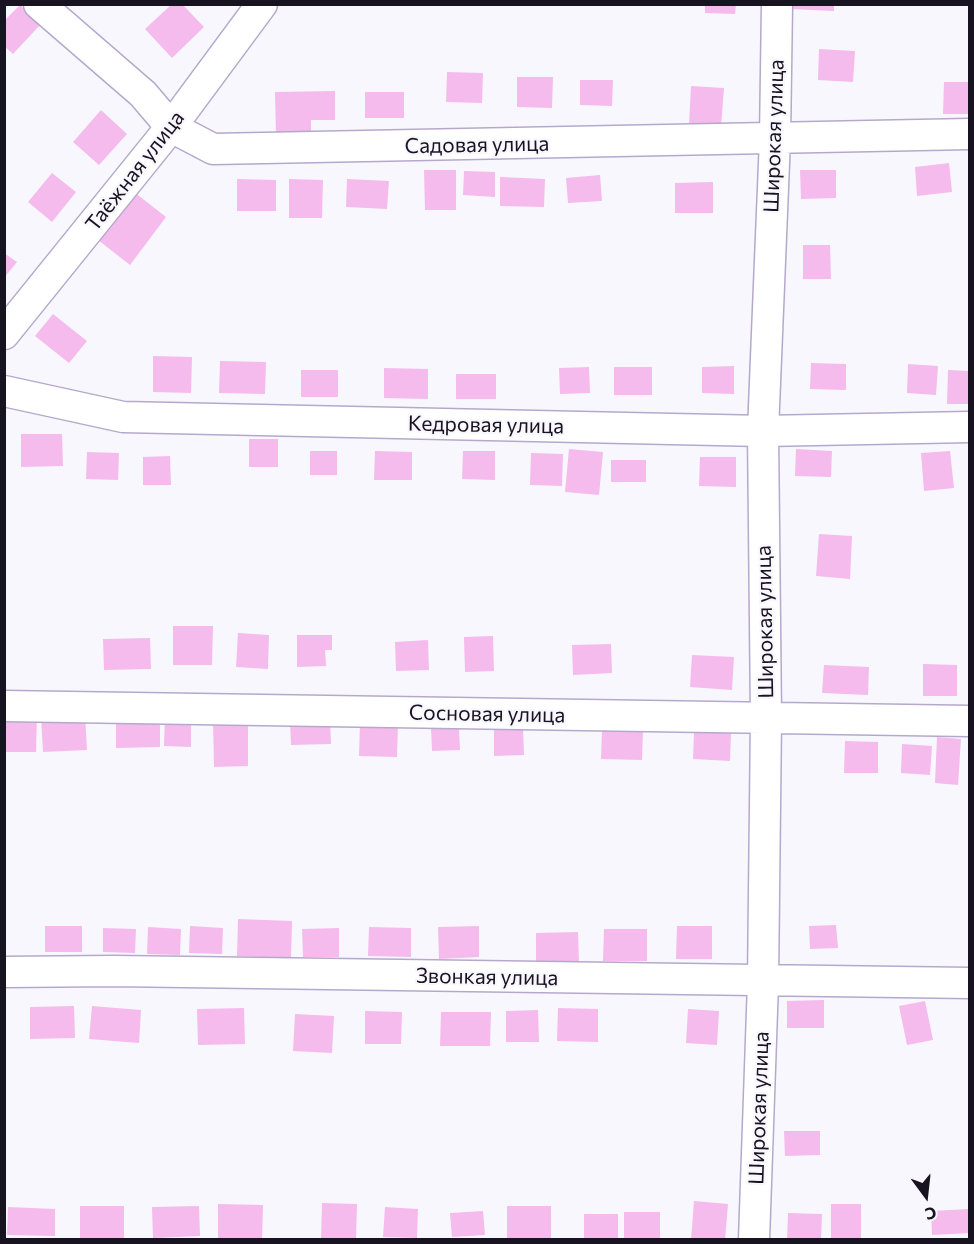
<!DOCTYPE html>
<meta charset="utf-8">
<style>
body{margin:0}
#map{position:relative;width:974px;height:1244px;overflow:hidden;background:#f9f7fe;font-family:Commissioner,sans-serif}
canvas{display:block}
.frame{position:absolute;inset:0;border:6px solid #171320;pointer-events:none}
.north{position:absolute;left:896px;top:1166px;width:60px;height:60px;-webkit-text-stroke:4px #f9f7fe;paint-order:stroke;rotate:165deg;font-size:16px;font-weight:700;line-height:24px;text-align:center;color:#171320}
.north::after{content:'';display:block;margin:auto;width:21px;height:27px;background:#171320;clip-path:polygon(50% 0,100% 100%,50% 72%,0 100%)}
</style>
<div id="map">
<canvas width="974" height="1244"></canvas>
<div class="frame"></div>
<div class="north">С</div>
</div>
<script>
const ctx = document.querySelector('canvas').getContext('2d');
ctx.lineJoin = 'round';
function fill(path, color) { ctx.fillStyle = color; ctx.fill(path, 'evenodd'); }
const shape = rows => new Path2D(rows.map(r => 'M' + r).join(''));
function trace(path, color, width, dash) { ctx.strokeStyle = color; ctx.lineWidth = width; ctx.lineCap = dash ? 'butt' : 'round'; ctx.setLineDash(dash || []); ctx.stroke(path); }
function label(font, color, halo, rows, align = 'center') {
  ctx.font = font + ' Commissioner,sans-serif'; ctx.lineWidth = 4.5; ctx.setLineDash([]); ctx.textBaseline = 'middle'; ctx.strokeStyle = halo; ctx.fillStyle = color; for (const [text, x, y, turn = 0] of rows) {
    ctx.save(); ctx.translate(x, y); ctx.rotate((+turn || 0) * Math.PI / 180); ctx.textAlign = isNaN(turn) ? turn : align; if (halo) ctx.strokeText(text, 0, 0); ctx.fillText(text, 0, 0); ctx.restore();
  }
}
fill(shape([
 [172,4,182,4,204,27,172,58,145,29],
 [705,4,736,4,735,14,705,13],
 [790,4,834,4,834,11,790,9],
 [20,5,41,24,13,54,4,46,4,21],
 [819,49,855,51,853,82,818,80],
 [447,72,483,73,482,103,446,102],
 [517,77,553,77,552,108,517,107],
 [580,80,613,80,612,106,580,105],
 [944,82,970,82,970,114,943,114],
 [691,86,724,88,721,127,689,125],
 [335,91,335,120,311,120,311,138,276,139,275,92],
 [365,92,404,92,404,118,365,118],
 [101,110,127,134,99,165,73,142],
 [949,163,952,192,917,196,915,167],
 [424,170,456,170,456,210,425,210],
 [800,170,836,170,836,198,801,199],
 [464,171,495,172,495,197,463,195],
 [52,173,76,192,52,222,28,202],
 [600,175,602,201,568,203,566,178],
 [500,177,545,179,544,207,500,206],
 [237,179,276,180,276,211,237,211],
 [289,179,323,180,322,218,289,218],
 [347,179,389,181,387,209,346,207],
 [713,182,713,213,675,213,675,183],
 [134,192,166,217,130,265,98,240],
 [803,245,830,245,831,279,803,279],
 [4,253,17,262,4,278],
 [53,314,87,341,69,363,35,336],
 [153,356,192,357,191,393,153,392],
 [220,361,266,362,265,394,219,393],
 [811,363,846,364,846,390,810,389],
 [908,364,938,366,936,395,907,393],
 [734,366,734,394,702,393,702,367],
 [589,367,590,393,560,394,559,368],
 [614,367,652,367,652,395,614,395],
 [384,368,428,369,428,399,384,398],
 [301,370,338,370,338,397,301,397],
 [948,370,970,371,970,404,947,404],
 [456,374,496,374,496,399,456,399],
 [21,434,62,434,63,466,21,467],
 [249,439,278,439,278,467,249,467],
 [569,449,603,452,599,495,565,492],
 [796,449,832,451,831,477,795,476],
 [310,451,337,451,337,475,310,475],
 [375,451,412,452,412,480,374,480],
 [463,451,495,451,495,480,462,479],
 [950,451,954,488,924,491,921,453],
 [87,452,119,453,118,480,86,479],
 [531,453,563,454,562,486,530,485],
 [170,456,171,485,143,485,143,457],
 [700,457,736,457,736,487,699,486],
 [611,460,646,460,646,482,611,482],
 [819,534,852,536,850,579,816,576],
 [173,626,213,626,212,665,173,665],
 [238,633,269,635,268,669,236,667],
 [297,635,332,635,332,650,325,650,326,666,297,667],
 [493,636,494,671,465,672,464,637],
 [150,638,151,669,104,670,103,639],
 [428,640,429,670,396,671,395,642],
 [611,644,612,673,573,675,572,645],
 [692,655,734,657,732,690,690,687],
 [923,664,957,665,957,696,923,696],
 [824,665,869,667,868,695,822,693],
 [85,714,87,750,43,752,41,716],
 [4,715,37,716,36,752,4,752],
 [160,716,160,747,116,748,116,717],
 [165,716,191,717,191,747,164,746],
 [248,719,248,766,214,767,213,720],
 [330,719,331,744,291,745,290,721],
 [360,723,398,724,397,757,359,756],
 [431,728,459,728,460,750,432,751],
 [523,729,524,755,494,756,494,730],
 [602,730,643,730,642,760,601,759],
 [694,732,731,733,730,761,693,759],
 [937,737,961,739,958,785,935,783],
 [845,741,878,742,878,773,844,773],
 [902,744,932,746,930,775,901,773],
 [238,919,292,921,291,958,237,956],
 [836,925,838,948,810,949,809,926],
 [45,926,82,926,82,952,45,952],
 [190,926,223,928,222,954,189,953],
 [479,926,479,957,439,959,438,927],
 [677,926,712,926,712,959,676,959],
 [148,927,181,929,180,955,147,954],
 [369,927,411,928,411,957,368,956],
 [103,928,136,929,135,953,103,952],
 [339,928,339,957,303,957,302,929],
 [604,929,647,929,647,961,603,961],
 [578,932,579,963,536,963,536,933],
 [824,1000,824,1028,787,1028,787,1001],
 [925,1001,933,1040,907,1045,899,1006],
 [74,1006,75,1038,30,1039,30,1007],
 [92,1006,141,1010,139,1043,89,1039],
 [244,1008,245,1044,198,1045,197,1009],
 [558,1008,598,1009,598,1042,557,1041],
 [688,1009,719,1011,717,1045,686,1043],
 [538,1010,539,1042,506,1042,506,1011],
 [365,1011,402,1012,401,1044,365,1044],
 [441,1012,491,1012,490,1046,440,1046],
 [295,1014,334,1016,332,1053,293,1051],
 [784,1131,820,1131,820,1155,785,1156],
 [694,1201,728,1204,725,1240,691,1240],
 [322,1203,357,1204,356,1240,321,1240],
 [218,1204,263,1205,262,1240,218,1240],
 [831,1204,861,1204,861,1240,831,1240],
 [80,1206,124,1206,124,1238,80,1238],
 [199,1206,200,1236,153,1238,152,1207],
 [507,1206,551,1206,551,1238,507,1238],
 [8,1207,55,1209,55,1236,7,1235],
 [385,1207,418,1209,417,1238,383,1237],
 [969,1209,970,1233,932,1235,931,1211],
 [483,1211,485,1235,452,1237,450,1213],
 [624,1212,660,1212,660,1240,624,1240],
 [788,1213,822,1214,821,1240,787,1240],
 [584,1214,618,1214,618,1240,584,1240]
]), '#f4bbec');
const minor = shape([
 [39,4,143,94,171,127,213,149,970,134],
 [4,334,171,127,262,4],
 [4,391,123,417,763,431,970,427],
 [4,706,970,721],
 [4,972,114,971,970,983],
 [754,1240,763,982,766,718,763,431,775,139,777,4]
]);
trace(minor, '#b4a9cc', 33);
trace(minor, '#fff', 30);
label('21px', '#171320', '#f9f7fe', [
 ["Широкая улица",774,136,-88],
 ["Садовая улица",477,145,-1],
 ["Таёжная улица",135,171,-52],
 ["Кедровая улица",486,425,1],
 ["Широкая улица",765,622,-91],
 ["Сосновая улица",487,714,1],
 ["Звонкая улица",487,977,1],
 ["Широкая улица",759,1108,-88]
]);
</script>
